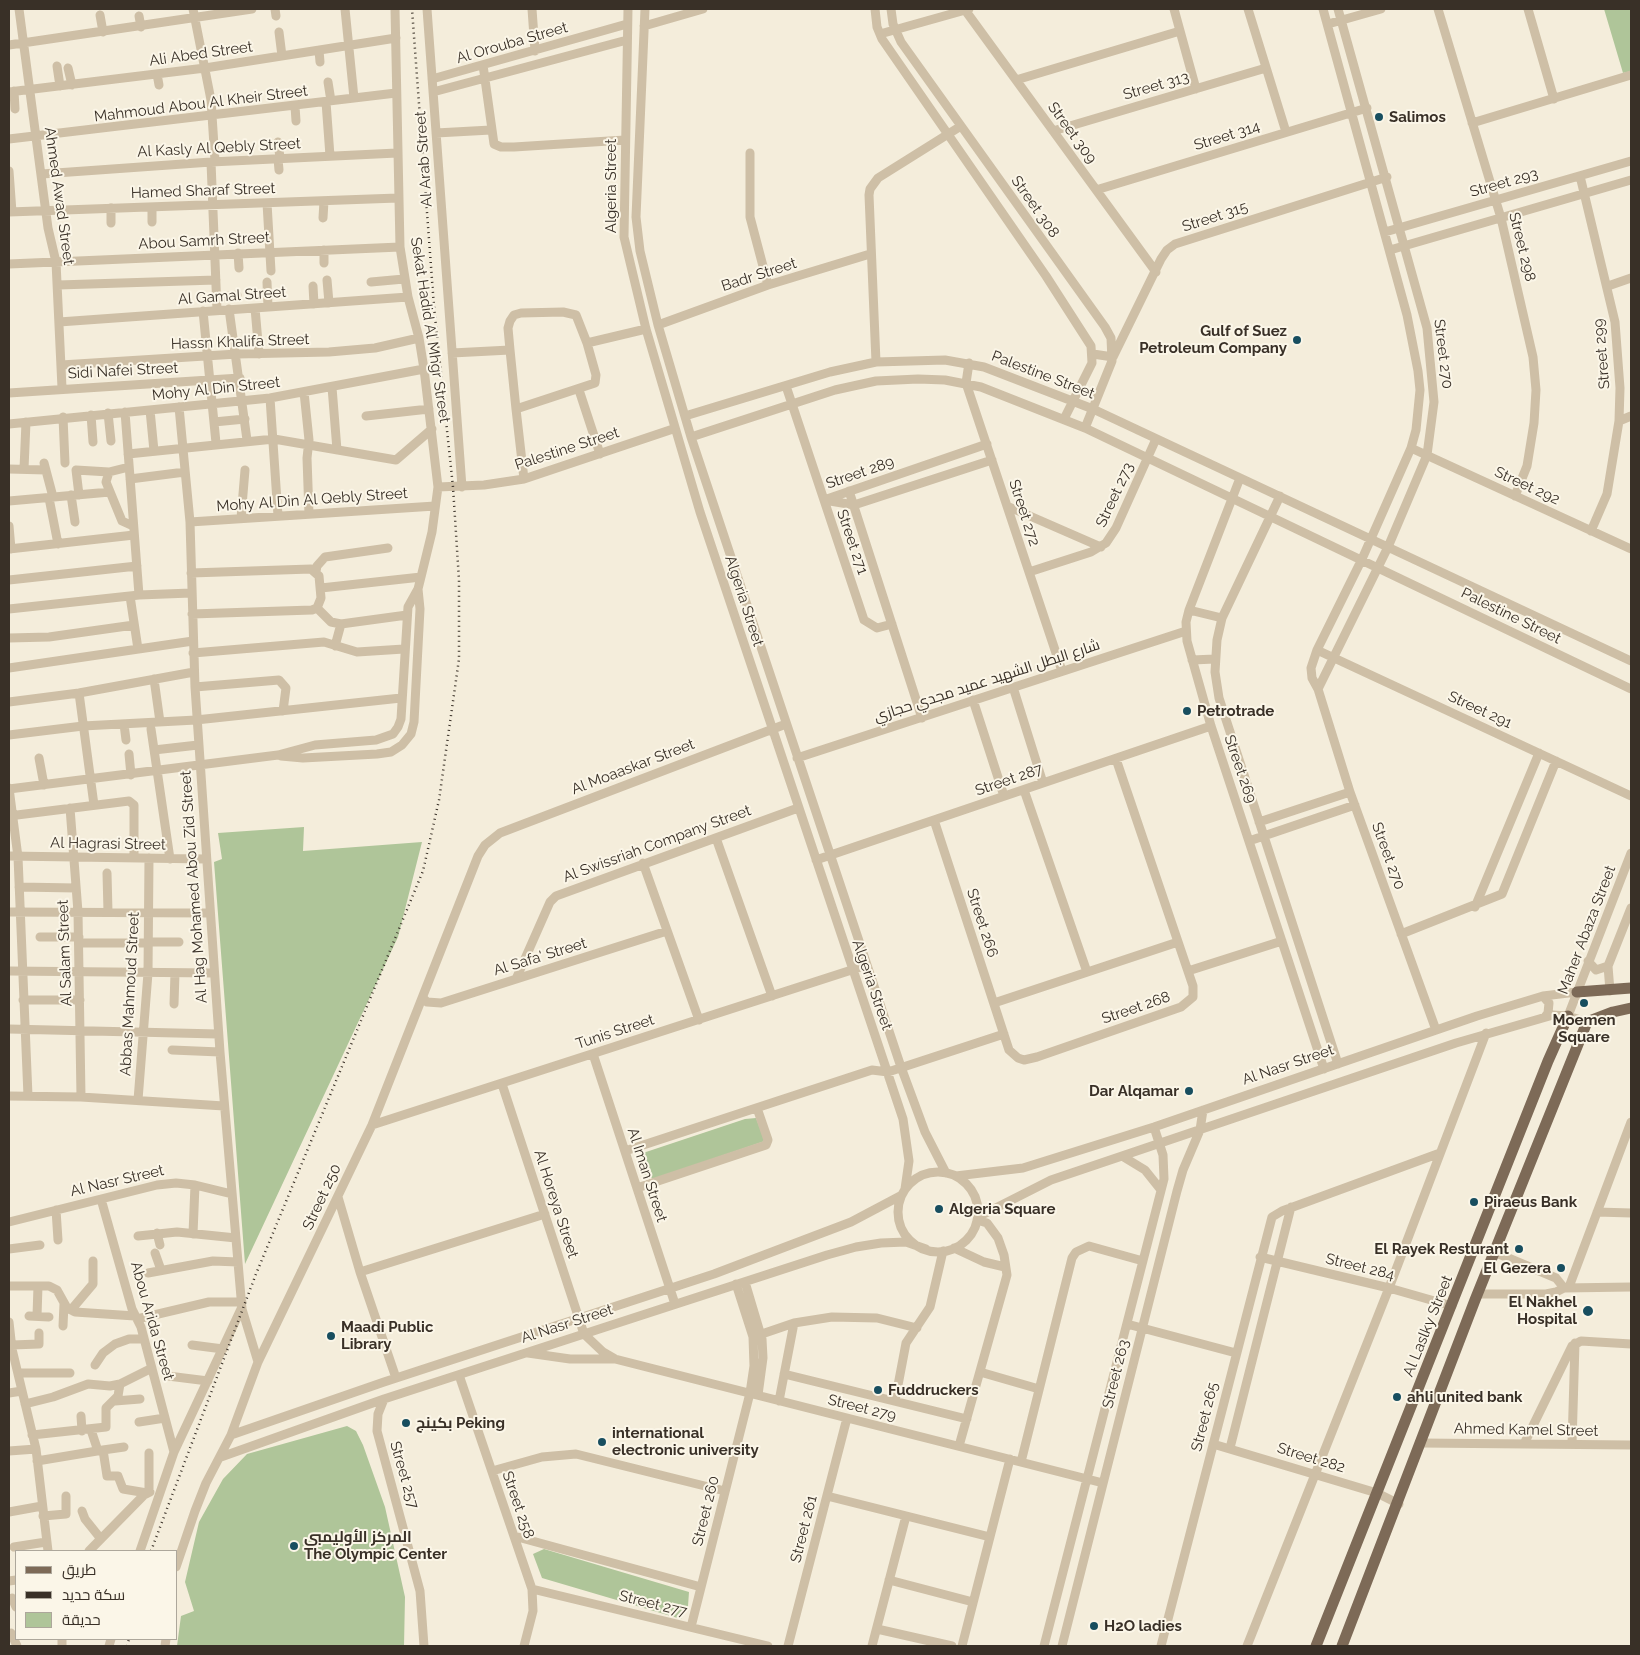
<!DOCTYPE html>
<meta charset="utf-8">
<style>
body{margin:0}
#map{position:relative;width:1640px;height:1655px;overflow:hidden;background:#f4eddb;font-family:Raleway,Cairo,sans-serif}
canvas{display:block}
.frame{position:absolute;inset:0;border:10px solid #393027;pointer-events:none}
.legend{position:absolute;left:15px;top:1550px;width:162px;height:90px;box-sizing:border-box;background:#fbf6e8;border:1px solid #ada79b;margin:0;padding:6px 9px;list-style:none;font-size:15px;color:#393027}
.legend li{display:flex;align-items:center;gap:10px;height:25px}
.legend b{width:25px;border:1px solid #ada79b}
</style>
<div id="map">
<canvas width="1640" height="1655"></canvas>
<div class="frame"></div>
<ul class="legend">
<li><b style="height:6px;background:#7d6a57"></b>طريق</li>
<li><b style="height:6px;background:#393027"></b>سكة حديد</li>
<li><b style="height:14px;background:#afc599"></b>حديقة</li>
</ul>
</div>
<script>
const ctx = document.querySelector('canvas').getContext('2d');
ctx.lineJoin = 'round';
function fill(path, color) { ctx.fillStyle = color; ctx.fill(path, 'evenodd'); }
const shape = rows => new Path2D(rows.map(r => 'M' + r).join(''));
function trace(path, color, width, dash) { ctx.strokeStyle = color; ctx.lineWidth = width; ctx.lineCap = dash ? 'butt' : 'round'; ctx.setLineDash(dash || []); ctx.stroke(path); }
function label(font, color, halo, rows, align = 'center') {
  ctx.font = font + ' Raleway,Cairo,sans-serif'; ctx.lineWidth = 4; ctx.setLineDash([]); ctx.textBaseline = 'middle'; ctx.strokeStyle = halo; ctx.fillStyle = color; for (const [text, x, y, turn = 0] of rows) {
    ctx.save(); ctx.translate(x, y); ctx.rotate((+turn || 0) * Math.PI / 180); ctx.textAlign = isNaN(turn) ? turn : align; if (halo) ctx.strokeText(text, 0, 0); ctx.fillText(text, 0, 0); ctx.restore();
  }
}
fill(shape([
 [1604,9,1631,9,1631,71,1623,73],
 [304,827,303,851,422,842,398,937,245,1264,214,862,222,859,218,833],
 [756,1118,765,1141,654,1179,643,1174,639,1162,643,1153,745,1119],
 [347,1426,356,1431,363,1445,385,1507,405,1597,404,1646,177,1646,181,1616,194,1611,185,1582,199,1522,223,1479,247,1454],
 [544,1549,689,1592,688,1606,681,1619,542,1578,533,1554]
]), '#afc599');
trace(shape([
 [19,9,48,228,56,262,62,388],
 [193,9,211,100,215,161],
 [275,9,276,16],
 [345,9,354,98],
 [427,9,462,487],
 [532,9,535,51],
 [628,9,624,237,646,329,700,512,903,1119,909,1161,905,1189],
 [645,9,636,217,640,251,658,325,691,437,901,1067,925,1132,946,1173],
 [875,9,877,27,882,39,1046,276,1091,346,1092,363,1064,419],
 [891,9,893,24,901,42,1105,327,1111,338,1112,361,1085,428],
 [1174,9,1196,89],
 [1248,9,1286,132],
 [1323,9,1407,315,1418,371,1420,390,1416,430,1411,448,1362,559,1317,650,1311,668,1312,678,1318,689,1350,792,1436,1030],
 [1438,9,1501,218,1533,357,1536,390,1534,423,1527,466,1515,496],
 [1528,9,1554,99],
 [965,10,1156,272],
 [100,15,103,32],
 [139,16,141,27],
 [1328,24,1381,9],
 [644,26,703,9],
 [279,32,282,56],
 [880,34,969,9],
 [9,45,252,9],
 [319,50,320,62],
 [483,65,494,144,501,147,514,147,625,140],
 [57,66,60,86],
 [68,68,72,85],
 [157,74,159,85],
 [432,79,627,24],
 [1016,80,1180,31],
 [328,82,331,101],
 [14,91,15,109],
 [9,92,205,68,396,38],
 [433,92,627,40],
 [326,102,330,156],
 [295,106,296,121],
 [1472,123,1631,75],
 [1053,131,1266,68],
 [436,133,491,130],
 [9,139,396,93],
 [278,142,280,158],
 [750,153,750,217,768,285],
 [278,159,279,170],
 [211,162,217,310],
 [9,171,12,212],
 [42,174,211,162,397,153],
 [1580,176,1615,322,1620,388,1619,421,1607,494,1591,531],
 [1096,190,1367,108],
 [267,203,271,271],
 [152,207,152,222],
 [111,208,111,223],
 [9,212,398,198],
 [323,218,324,201],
 [1385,232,1631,161],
 [324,250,324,263],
 [1390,250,1631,180],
 [238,253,239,268],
 [9,264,400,247],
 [327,280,329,303],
 [267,282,268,307],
 [371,282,404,279],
 [58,285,216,280],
 [313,286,314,304],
 [1608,286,1631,278],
 [216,298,237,295],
 [255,308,259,354],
 [229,309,247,440],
 [203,311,216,443],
 [59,322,408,297],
 [658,325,768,285,870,254],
 [587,343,646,329],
 [452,353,510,350],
 [1093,354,1113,357,1161,259,1167,250,1175,244,1387,177],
 [876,362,869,195,870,189,878,178,961,126],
 [969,363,966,383,1062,671],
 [61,365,237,354,329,352,375,348,419,338],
 [786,386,864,620,877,628,892,624],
 [332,387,337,450],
 [579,390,600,454],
 [304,392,309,440,307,458,309,514],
 [9,393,240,378],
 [270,398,278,516],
 [179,407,190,522,195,687,220,1052,242,1309,258,1362],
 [516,409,595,383,596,375,587,343,576,315,563,312,521,313,514,315,510,321,508,328,510,350,516,409,524,479],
 [150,410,154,451],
 [125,412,139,595],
 [108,413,111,441],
 [91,415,93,442],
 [366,416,429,409],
 [685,416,830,372,876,362,945,360,984,367,1093,409,1631,661],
 [63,417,65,463],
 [1619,421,1631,416],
 [214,422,245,419],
 [9,424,270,398,424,369],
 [691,437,835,390,876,381,918,379,945,380,981,387,1085,428,1631,689],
 [1411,448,1631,549],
 [128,454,274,439,396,460,432,429],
 [44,463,53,497],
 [129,467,109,472,106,482,122,521,133,526],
 [9,469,46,470],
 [24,469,26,422],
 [1240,478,1189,610,1186,622,1187,641,1211,726,1324,1069],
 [130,479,185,472],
 [438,487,484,485,524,479,673,429],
 [849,491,922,718],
 [71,495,75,522],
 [79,495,76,470,109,472],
 [1280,496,1222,618,1217,640,1215,672,1219,698,1338,1064],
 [49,498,58,544],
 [824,500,854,505,992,460],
 [824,500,987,444],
 [9,501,110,492],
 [1007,506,1101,547],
 [241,518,245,470],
 [190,522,435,506],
 [9,526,11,549],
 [9,549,134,535],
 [316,571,317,566,325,557,388,548],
 [1029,572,1091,552,1106,543,1116,528,1156,439],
 [191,573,311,569,319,576,321,598,317,608,312,610,192,614],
 [9,580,137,566],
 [321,588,421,577],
 [130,596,138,649],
 [317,608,331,622,341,624,407,615],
 [9,609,139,595,191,593],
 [1189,610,1222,618],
 [9,638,49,637,134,625],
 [335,646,341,624],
 [1317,650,1631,796],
 [193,653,324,642,357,652,404,649],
 [1192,660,1215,659],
 [9,668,193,641],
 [154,679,160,722],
 [195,687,279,680,286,688,283,711],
 [1013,687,1043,783],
 [1318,689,1388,547,1427,455,1434,402,1427,328,1338,9],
 [79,693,94,805],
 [973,700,1004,796],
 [9,702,79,693,194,672],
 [124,724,126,740],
 [151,729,170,859],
 [9,735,83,726,196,720,401,698],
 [154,750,198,745],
 [129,754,131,775],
 [281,756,303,758,377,754,391,752,402,745,411,734,414,722,420,609,418,589],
 [39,758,44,785],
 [797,758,1186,631],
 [9,788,18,857,28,1096],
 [9,789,278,755,315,745,376,740,393,734,398,727,401,719,408,607,418,589,421,577,432,532,438,487,424,369,419,338,408,297,400,247,395,9],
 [1024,790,1087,972],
 [70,808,78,912,81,1097],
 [9,816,129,801,134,805,134,858],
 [934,820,1009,1050,1018,1058,1024,1060,1037,1057,1181,1007,1193,997,1193,986,1116,759],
 [1259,822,1350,792],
 [716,838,772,996],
 [1249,841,1355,805],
 [9,856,206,859],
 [816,860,1211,726],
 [643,863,699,1020],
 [107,873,108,912],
 [19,887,76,888],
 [1475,907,1539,753],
 [9,912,210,913],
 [1401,934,1502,894,1556,761],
 [40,937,79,937],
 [148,942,179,942],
 [79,943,148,943],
 [1588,961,1596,970,1608,966],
 [9,971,214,973],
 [1188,971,1282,941],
 [516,979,550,902,556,896,798,808],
 [1610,991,1608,966,1631,908],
 [1543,996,1549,1003,1548,1013,1545,1017],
 [423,998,427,1002,441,1003,667,931],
 [23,1000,80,1000],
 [994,1003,1178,942],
 [174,1004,175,973],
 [1568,1016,1631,853],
 [9,1029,218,1034],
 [172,1050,220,1052],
 [593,1054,675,1304],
 [502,1084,584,1334,603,1352,615,1359,1103,1483],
 [9,1096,81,1097,224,1106],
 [138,1100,148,973,149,858],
 [372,1125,867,965],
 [625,1151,872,1070,888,1072,1004,1034],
 [1122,1156,1145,1170,1161,1190],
 '898 1212a40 40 0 1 1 80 0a40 40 0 1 1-80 0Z',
 [956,1176,1023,1168,1154,1127,1477,1016,1543,996,1577,992],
 [637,1188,766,1145,768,1140,757,1108],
 [338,1197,360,1272,396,1378],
 [101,1199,132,1309,141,1327,174,1452],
 [56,1210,58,1240],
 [1597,1212,1631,1213],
 [978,1217,1051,1180,1456,1043,1553,1015,1568,1016,1587,1022],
 [9,1222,157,1185,176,1183,195,1185,232,1194],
 [157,1233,160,1245],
 [193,1234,195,1185],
 [138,1236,177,1232,236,1238],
 [954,1248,984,1262,1005,1267],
 [9,1249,40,1245],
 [1494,1252,1556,1278,1564,1288],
 [155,1253,161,1270],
 [1260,1257,1389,1288,1452,1306],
 [360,1272,545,1214],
 [148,1273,213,1261,238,1262],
 [745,1282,762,1339,763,1358,758,1395],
 [9,1286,49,1286,57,1290,67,1308,75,1312,135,1316],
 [1569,1287,1631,1122],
 [1478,1294,1546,1294,1556,1292,1564,1288,1631,1287],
 [71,1310,93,1284,93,1261],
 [29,1316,49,1317],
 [37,1316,38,1286],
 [137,1319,209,1302,242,1302],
 [9,1322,12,1349,36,1449,48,1551],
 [1127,1324,1236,1353],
 [63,1326,64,1304],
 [753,1337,794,1323,832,1317,877,1318,917,1328],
 [12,1345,39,1344,39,1333],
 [192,1345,223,1349],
 [528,1353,570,1359,615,1359],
 [95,1365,103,1353,115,1344,129,1339,144,1339],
 [980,1372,1039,1389],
 [18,1373,70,1373],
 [784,1374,967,1419],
 [459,1375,532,1589,533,1611,524,1646],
 [168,1376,208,1381],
 [9,1393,22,1391],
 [384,1399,378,1414,377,1431,420,1591,424,1646],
 [115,1401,140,1399],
 [779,1401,794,1323],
 [895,1401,906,1343,930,1307,943,1251],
 [25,1404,53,1397,88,1384,110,1386,120,1384,152,1368],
 [81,1416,82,1431],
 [139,1422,165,1418],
 [91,1430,98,1451],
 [32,1435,106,1427,106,1408,118,1396,120,1384],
 [231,1435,384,1382,714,1274,851,1222,902,1195],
 [1421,1443,1631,1445],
 [1213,1444,1377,1493,1399,1504],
 [1524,1444,1572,1346,1581,1341,1631,1344],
 [1572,1444,1575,1343],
 [959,1446,1007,1275,1004,1255,998,1238,987,1223,977,1220],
 [1230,1448,1291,1207],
 [103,1450,124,1447],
 [9,1451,36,1449],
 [149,1453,149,1492],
 [221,1457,384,1399,827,1255,856,1247,881,1243,906,1242,926,1249],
 [37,1461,103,1450,107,1476,118,1476,123,1489,147,1493],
 [1021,1462,1072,1258,1076,1252,1089,1246,1143,1261],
 [492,1471,542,1457,576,1454,725,1491],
 [827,1496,990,1537],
 [82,1511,85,1519,101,1539],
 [9,1512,42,1506],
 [43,1516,66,1514,66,1496],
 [514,1536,701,1587],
 [14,1547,46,1542],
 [89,1551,144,1495,150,1492],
 [140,1551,174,1452,242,1307],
 [176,1567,195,1511,206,1483,231,1435,258,1362,372,1125,478,856,485,845,500,833,786,724],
 [889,1580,973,1602],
 [9,1581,16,1580],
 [532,1589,768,1646],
 [12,1598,16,1607],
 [691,1627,750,1393,754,1366,753,1337,736,1284],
 [877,1629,952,1646],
 [11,1633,17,1646],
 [62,1640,62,1646],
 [109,1646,111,1639],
 [165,1646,166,1639],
 [788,1646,847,1418],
 [872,1646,906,1516],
 [962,1646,1010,1459],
 [1044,1646,1164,1179,1163,1155,1154,1127],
 [1062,1646,1177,1191,1183,1170,1200,1130,1203,1110],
 [1161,1646,1272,1217,1282,1211,1440,1153],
 [1247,1646,1389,1288,1486,1033]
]), '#cebfa6', 9);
trace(shape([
 [1577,992,1631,988],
 [1316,1646,1548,1061,1568,1016],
 [1342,1646,1475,1300,1587,1022,1613,1012,1631,1008]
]), '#7d6a57', 11);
trace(shape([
 [151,1551,256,1274,423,871,439,800,459,659,459,580,453,487,434,307,412,9],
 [127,1646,129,1639]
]), '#393027', 2.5, [1, 4]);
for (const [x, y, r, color] of [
 [1379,117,5,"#184e5f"],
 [1297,340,5,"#184e5f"],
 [1187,711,5,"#184e5f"],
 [1584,1003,5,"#184e5f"],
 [1189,1091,5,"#184e5f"],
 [1474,1202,5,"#184e5f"],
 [939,1209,5,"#184e5f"],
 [1519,1249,5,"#184e5f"],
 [1561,1268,5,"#184e5f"],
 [1588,1311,6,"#184e5f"],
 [331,1336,5,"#184e5f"],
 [878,1390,5,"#184e5f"],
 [1397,1397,5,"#184e5f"],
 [406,1423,5,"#184e5f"],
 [602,1442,5,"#184e5f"],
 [294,1546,5,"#184e5f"],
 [1094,1626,5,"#184e5f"]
]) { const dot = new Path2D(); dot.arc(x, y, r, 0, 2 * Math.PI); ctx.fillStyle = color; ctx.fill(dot); trace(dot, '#fbf6e8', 2); }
label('15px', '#393027', '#fbf6e8', [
 ["Al Orouba Street",512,43,-16],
 ["Ali Abed Street",201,54,-8],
 ["Street 313",1156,86,-16],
 ["Mahmoud Abou Al Kheir Street",201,104,-7],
 ["Street 309",1072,133,54],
 ["Street 314",1227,136,-17],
 ["Al Kasly Al Qebly Street",219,148,-3],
 ["Al Arab Street",424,159,-94],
 ["Street 293",1504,183,-16],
 ["Algeria Street",611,186,-90],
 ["Hamed Sharaf Street",203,191,-2],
 ["Ahmed Awad Street",59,196,82],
 ["Street 308",1035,207,55],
 ["Street 315",1215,217,-18],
 ["Abou Samrh Street",204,241,-3],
 ["Street 298",1522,247,76],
 ["Badr Street",759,275,-18],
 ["Al Gamal Street",232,296,-4],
 ["Sekat Hadid Al Mhgr Street",430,330,81],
 ["Hassn Khalifa Street",240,342,-2],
 ["Street 270",1443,354,83],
 ["Street 299",1602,354,-95],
 ["Sidi Nafei Street",123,371,-3],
 ["Palestine Street",1043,375,21],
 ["Mohy Al Din Street",216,389,-6],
 ["Palestine Street",567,449,-18],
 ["Street 289",860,473,-19],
 ["Street 292",1527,486,25],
 ["Street 273",1115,495,-65],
 ["Mohy Al Din Al Qebly Street",312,500,-4],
 ["Street 272",1024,513,72],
 ["Street 271",852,542,71],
 ["Algeria Street",744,601,72],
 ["Palestine Street",1511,616,26],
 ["شارع البطل الشهيد عميد مجدي حجازي",987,681,-18],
 ["Street 291",1480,710,25],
 ["Al Moaaskar Street",633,767,-21],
 ["Street 269",1240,769,71],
 ["Street 287",1009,780,-19],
 ["Al Hagrasi Street",108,844,1],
 ["Al Swissriah Company Street",657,844,-20],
 ["Street 270",1388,856,70],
 ["Al Hag Mohamed Abou Zid Street",194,887,-94],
 ["Street 266",982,923,72],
 ["Maher Abaza Street",1587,930,-69],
 ["Al Salam Street",65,953,-92],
 ["Al Safa' Street",540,957,-17],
 ["Algeria Street",872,985,71],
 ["Abbas Mahmoud Street",130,994,-87],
 ["Street 268",1136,1008,-19],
 ["Tunis Street",615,1032,-18],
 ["Al Nasr Street",1288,1065,-19],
 ["Al Iman Street",647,1175,72],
 ["Al Nasr Street",117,1181,-13],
 ["Street 250",322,1197,-65],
 ["Al Horeya Street",556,1204,72],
 ["Street 284",1360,1267,14],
 ["Abou Arida Street",152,1321,74],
 ["Al Nasr Street",567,1324,-18],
 ["Al Laslky Street",1428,1326,-68],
 ["Street 263",1116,1374,-76],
 ["Street 279",862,1408,14],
 ["Street 265",1205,1417,-76],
 ["Ahmed Kamel Street",1526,1430,1],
 ["Street 282",1311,1458,17],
 ["Street 257",404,1475,74],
 ["Street 258",518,1505,71],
 ["Street 260",706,1511,-76],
 ["Street 261",804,1529,-76],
 ["Street 277",653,1604,14]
]);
label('bold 15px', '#393027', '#fbf6e8', [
 ["Salimos",1389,117],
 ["Gulf of Suez",1287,331,"right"],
 ["Petroleum Company",1287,348,"right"],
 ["Petrotrade",1197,711],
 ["Moemen",1584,1020,"center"],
 ["Square",1584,1037,"center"],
 ["Dar Alqamar",1179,1091,"right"],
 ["Piraeus Bank",1484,1202],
 ["Algeria Square",949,1209],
 ["El Rayek Resturant",1509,1249,"right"],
 ["El Gezera",1551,1268,"right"],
 ["El Nakhel",1577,1302,"right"],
 ["Hospital",1577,1319,"right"],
 ["Maadi Public",341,1327],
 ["Library",341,1344],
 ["Fuddruckers",888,1390],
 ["ahli united bank",1407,1397],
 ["بكينج Peking",416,1423],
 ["international",612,1433],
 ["electronic university",612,1450],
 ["المركز الأوليمبى",304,1537],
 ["The Olympic Center",304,1554],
 ["H2O ladies",1104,1626]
], 'left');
</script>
